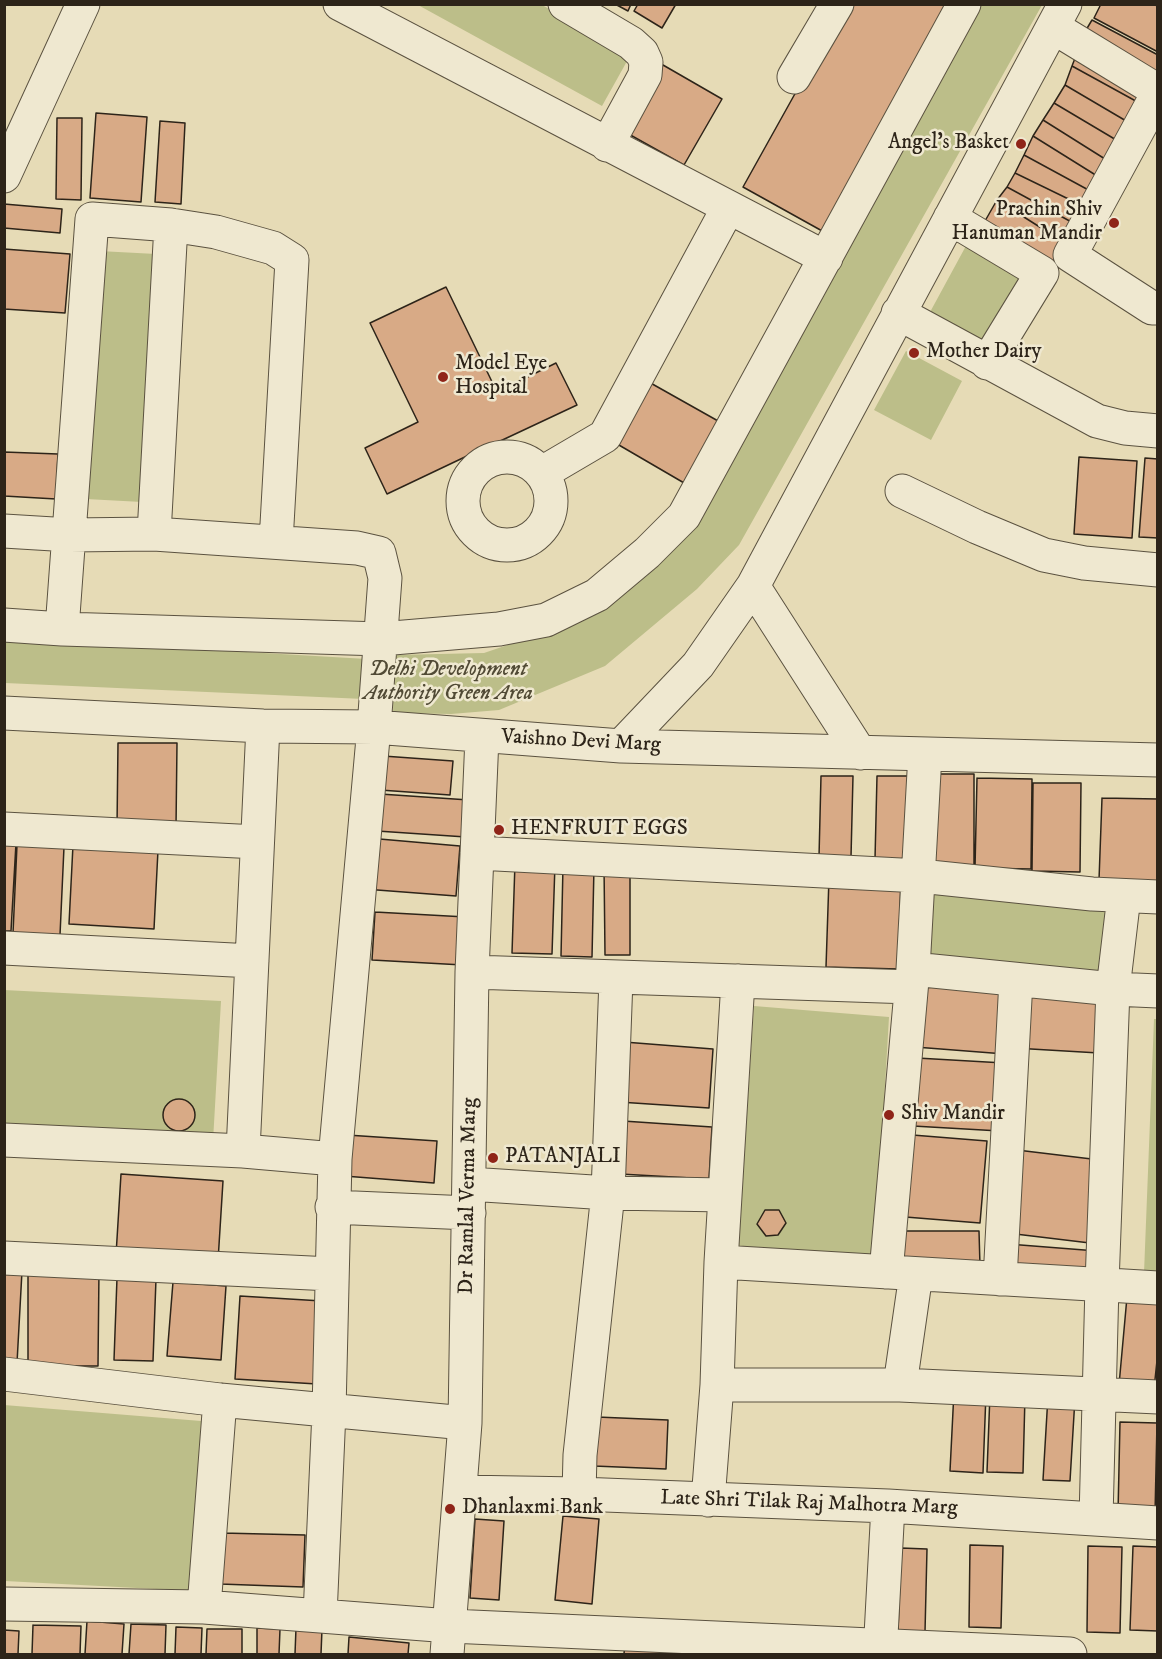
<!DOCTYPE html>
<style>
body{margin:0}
#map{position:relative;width:1162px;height:1659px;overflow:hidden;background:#e6dbb6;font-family:"IM FELL DW Pica",serif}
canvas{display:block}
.frame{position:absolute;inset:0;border:6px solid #2d2419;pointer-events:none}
</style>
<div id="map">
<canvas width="1162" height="1659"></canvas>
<div class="frame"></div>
</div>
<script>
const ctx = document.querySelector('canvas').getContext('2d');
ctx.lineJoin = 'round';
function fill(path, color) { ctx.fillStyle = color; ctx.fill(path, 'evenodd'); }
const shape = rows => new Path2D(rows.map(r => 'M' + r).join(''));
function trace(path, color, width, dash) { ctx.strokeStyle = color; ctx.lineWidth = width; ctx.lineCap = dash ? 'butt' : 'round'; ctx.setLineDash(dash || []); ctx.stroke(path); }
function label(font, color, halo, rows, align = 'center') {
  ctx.font = font + ' "IM FELL DW Pica",serif'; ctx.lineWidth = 5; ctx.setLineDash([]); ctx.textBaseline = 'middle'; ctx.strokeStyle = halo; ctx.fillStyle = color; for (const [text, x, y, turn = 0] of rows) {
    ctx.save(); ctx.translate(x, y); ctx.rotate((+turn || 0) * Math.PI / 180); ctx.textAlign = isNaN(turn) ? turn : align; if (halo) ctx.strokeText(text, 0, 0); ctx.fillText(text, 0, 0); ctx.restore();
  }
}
fill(shape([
 [418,5,542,5,631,54,602,106],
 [980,5,1042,5,739,545,697,589,605,666,499,710,451,714,393,713,394,655,484,653,549,631,642,576],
 [967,244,1024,275,986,345,929,314],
 [99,251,156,254,142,502,86,499],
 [906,351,962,381,931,440,874,410],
 [5,638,367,659,364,699,5,683],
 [935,889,1108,910,1100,978,927,957],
 [4,990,221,1001,213,1141,5,1130],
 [754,1006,889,1017,875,1257,738,1249],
 [1154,1019,1157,1019,1157,1274,1144,1273],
 [4,1405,201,1421,194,1591,5,1581]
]), '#bcbe89');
const building = shape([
 [615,4,631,4,628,11,615,4],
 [638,4,676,4,662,28,634,11,638,4],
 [845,4,950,4,824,232,743,187,845,4],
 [1101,4,1154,4,1158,7,1158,52,1094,18,1101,4],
 [1092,20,1158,55,1158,75,1080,40,1092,20],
 [1079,48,1151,91,1143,105,1072,66,1079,48],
 [663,65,722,99,684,165,625,132,663,65],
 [1072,66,1143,105,1133,125,1065,85,1072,66],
 [1065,85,1133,125,1123,144,1054,103,1065,85],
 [1054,103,1123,144,1113,164,1043,120,1054,103],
 [96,113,147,117,141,202,90,198,96,113],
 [57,118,82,118,81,200,56,199,57,118],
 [1043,120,1113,164,1102,179,1033,136,1043,120],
 [160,121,185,123,181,204,155,202,160,121],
 [1033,136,1102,179,1094,193,1024,155,1033,136],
 [1024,155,1094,193,1087,208,1015,173,1024,155],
 [1015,173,1087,208,1077,225,1007,187,1015,173],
 [1007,187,1077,225,1065,243,997,200,1007,187],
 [997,200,1065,243,1054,264,985,221,997,200],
 [4,204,62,209,60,233,4,228,4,204],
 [4,249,70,254,65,313,4,309,4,249],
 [446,287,497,392,556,363,577,405,496,443,507,466,479,479,467,456,387,494,365,448,418,422,370,323,446,287],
 [647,381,727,426,691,487,612,441,647,381],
 [4,452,58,454,56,499,4,496,4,452],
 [1079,457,1137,461,1132,538,1074,534,1079,457],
 [1145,458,1158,459,1158,538,1139,537,1145,458],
 [118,743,177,743,176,827,117,827,118,743],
 [383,756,453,761,450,795,380,790,383,756],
 [928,774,974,774,974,868,928,868,928,774],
 [821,776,853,776,851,857,819,857,821,776],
 [877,776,911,776,908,859,875,859,877,776],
 [977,778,1032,779,1031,869,975,868,977,778],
 [1033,783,1081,783,1080,872,1032,871,1033,783],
 [380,794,469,800,466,837,377,831,380,794],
 [1102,798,1158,799,1158,882,1099,880,1102,798],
 [368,838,460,846,456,896,364,889,368,838],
 [4,843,16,843,11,931,4,931,4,843],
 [17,845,64,847,60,935,13,933,17,845],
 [73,845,158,850,154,929,69,924,73,845],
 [515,863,555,864,552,954,512,953,515,863],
 [604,865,630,865,630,955,605,955,604,865],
 [563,866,594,867,592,957,561,956,563,866],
 [829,878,901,881,898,969,826,967,829,878],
 [375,912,466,917,463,965,372,960,375,912],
 [921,980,1010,987,1005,1054,915,1047,921,980],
 [1018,984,1103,989,1099,1053,1014,1048,1018,984],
 [624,1042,713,1049,709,1108,619,1102,624,1042],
 [917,1058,1004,1063,1000,1131,913,1126,917,1058],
 '163 1115a16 16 0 1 1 32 0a16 16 0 1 1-32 0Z',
 [623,1121,712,1127,709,1179,620,1174,623,1121],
 [900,1134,987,1141,980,1223,893,1216,900,1134],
 [347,1135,437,1141,434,1183,344,1176,347,1135],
 [1017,1150,1100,1160,1090,1243,1007,1233,1017,1150],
 [121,1174,223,1181,218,1261,116,1255,121,1174],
 [765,1210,779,1210,786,1223,778,1235,766,1236,757,1224,765,1210],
 [897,1231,979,1231,980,1266,897,1266,897,1231],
 [1008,1244,1097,1251,1095,1280,1005,1273,1008,1244],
 [4,1270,22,1271,17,1363,4,1362,4,1270],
 [28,1270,99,1270,98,1366,28,1366,28,1270],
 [117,1278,156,1279,153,1361,114,1360,117,1278],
 [173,1282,226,1286,221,1360,167,1356,173,1282],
 [240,1296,322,1301,317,1384,235,1379,240,1296],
 [1127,1297,1158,1300,1158,1351,1154,1389,1119,1385,1127,1297],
 [954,1391,986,1393,983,1473,950,1471,954,1391],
 [990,1394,1025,1396,1023,1473,987,1472,990,1394],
 [1048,1396,1075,1398,1070,1481,1043,1480,1048,1396],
 [597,1417,668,1420,666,1469,594,1466,597,1417],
 [1120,1422,1157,1423,1155,1514,1118,1513,1120,1422],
 [563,1516,599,1519,592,1604,555,1600,563,1516],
 [475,1519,504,1521,499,1600,470,1598,475,1519],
 [222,1533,305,1535,303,1587,220,1584,222,1533],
 [970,1545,1003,1546,1001,1628,969,1627,970,1545],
 [1088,1546,1122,1547,1120,1633,1087,1632,1088,1546],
 [1133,1546,1158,1547,1158,1631,1130,1630,1133,1546],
 [901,1548,927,1549,925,1632,898,1631,901,1548],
 [87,1621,124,1624,122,1654,85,1654,87,1621],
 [131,1624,166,1625,165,1654,129,1654,131,1624],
 [33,1625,81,1626,80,1654,32,1654,33,1625],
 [176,1627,202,1628,201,1654,175,1654,176,1627],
 [257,1628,280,1629,279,1654,257,1654,257,1628],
 [296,1628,322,1629,321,1654,295,1654,296,1628],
 [207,1629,242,1629,242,1654,206,1654,207,1629],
 [4,1630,19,1631,18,1654,4,1654,4,1630],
 [349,1637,409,1643,408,1654,348,1654,349,1637],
 [625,1642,678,1646,677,1654,624,1654,625,1642]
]);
fill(building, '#d8aa86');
trace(building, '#2d2419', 1.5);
const minor = shape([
 [340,4,826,258],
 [565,4,631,43,642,53,646,62,645,75,607,145],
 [1053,27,1158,91],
 [794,77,837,4],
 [1158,93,1070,255,1152,308,1158,308],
 [4,176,83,4],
 [950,218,1042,273,987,363],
 [171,225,154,534,357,548,379,553,385,578,374,727,335,1159,329,1411,320,1616],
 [898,313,1097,421,1125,428,1158,431],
 '463 501a44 44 0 1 1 88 0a44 44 0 1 1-88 0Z',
 [542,473,605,436,728,208],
 [902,491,977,527,1044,555,1084,563,1158,570],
 [4,531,70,535,154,534],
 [753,586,860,753],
 [4,625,62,629,381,639,499,629,546,620,597,595,647,553,684,516,964,4],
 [62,629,92,219,171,225,216,232,273,248,292,260,276,542],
 [4,713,263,726,374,727,621,746,1158,760],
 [621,746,698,665,753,586,1065,4],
 [4,829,257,842],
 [477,853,920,876,1092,894,1158,897],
 [4,948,252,961],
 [913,969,1113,989,1158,991],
 [472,972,911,987],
 [4,1140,243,1151,335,1159],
 [243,1151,263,726],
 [469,1184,608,1193,725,1195],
 [332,1207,469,1213],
 [4,1258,331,1274],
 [721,1262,1158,1288],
 [886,1272,913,969,925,754],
 [1000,1279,1016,980],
 [4,1374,220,1400,465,1423],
 [717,1385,900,1385,1158,1397],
 [900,1385,916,1274],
 [460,1492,579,1494,888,1506,1158,1523],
 [579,1494,580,1455,608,1193,616,979],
 [708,1500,717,1385,721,1262,738,981],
 [1096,1519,1102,1284,1113,989,1124,896],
 [4,1604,204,1607,450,1626,1070,1654],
 [204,1607,220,1400],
 [447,1654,465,1423,472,972,482,737],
 [880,1654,888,1506]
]);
trace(minor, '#5b5240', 35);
trace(minor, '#efe8d0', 33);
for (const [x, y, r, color] of [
 [1021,144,6,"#8f2418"],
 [1114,223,6,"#8f2418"],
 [914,353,6,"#8f2418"],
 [443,377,6,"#8f2418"],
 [499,830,6,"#8f2418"],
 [889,1115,6,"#8f2418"],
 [493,1158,6,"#8f2418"],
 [450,1509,6,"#8f2418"]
]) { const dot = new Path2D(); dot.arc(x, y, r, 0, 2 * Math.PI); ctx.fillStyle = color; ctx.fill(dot); trace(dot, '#efe8d0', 2); }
label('21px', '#2d2419', '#efe8d0', [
 ["Angel's Basket",1009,144,"right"],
 ["Prachin Shiv",1102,211,"right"],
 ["Hanuman Mandir",1102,235,"right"],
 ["Mother Dairy",926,353],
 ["Model Eye",455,365],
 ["Hospital",455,389],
 ["HENFRUIT EGGS",511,830],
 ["Shiv Mandir",901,1115],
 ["PATANJALI",505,1158],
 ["Dhanlaxmi Bank",462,1509]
], 'left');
label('italic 21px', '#514a35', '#efe8d0', [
 ["Delhi Development",448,671],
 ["Authority Green Area",448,695]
]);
label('21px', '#2d2419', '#efe8d0', [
 ["Vaishno Devi Marg",581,742,3],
 ["Dr Ramlal Verma Marg",469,1196,-89],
 ["Late Shri Tilak Raj Malhotra Marg",809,1504,2]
]);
</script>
